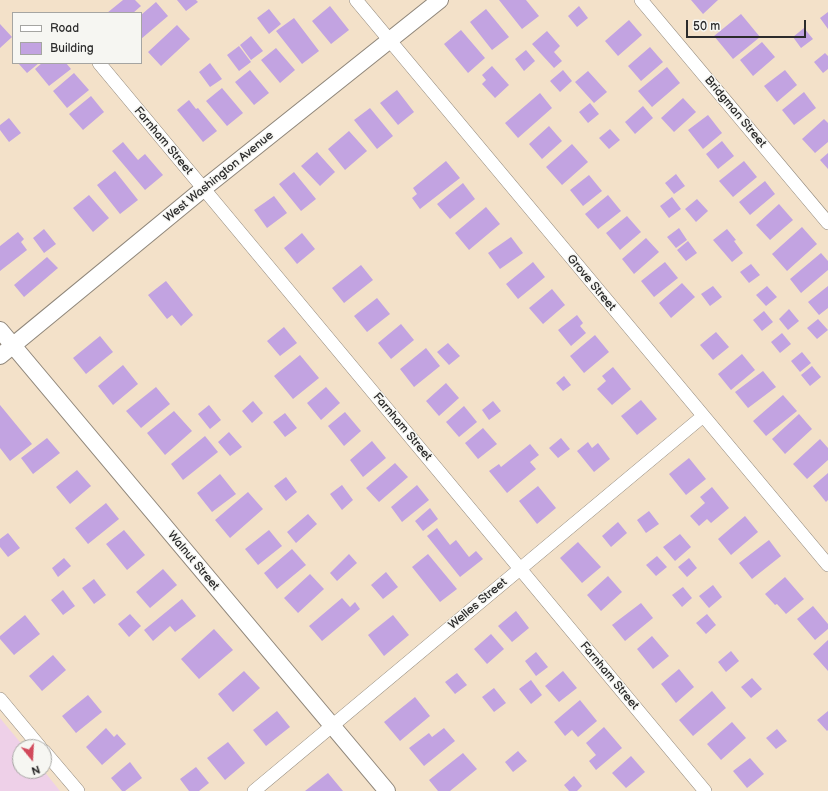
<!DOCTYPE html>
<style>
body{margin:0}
#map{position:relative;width:828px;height:791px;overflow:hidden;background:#f3e1c9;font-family:"Balsamiq Sans",sans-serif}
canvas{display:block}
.legend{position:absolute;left:12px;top:12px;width:130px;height:52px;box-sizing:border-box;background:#f6f6f2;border:1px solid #a5a5a2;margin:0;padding:5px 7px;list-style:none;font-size:12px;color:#2b2b2b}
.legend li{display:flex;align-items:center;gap:8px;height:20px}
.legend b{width:20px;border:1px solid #a5a5a2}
.north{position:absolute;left:12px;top:739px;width:40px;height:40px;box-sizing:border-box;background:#f6f6f2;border:1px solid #a5a5a2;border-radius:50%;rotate:162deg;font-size:11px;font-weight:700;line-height:16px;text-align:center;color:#2b2b2b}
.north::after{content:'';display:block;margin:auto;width:14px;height:18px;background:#d1495b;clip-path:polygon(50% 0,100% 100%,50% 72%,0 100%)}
.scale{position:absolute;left:686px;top:20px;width:120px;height:18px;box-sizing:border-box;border:2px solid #2b2b2b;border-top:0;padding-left:5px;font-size:12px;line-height:14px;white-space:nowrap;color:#2b2b2b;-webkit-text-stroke:3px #f6f6f2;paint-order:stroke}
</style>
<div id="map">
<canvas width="828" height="791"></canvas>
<ul class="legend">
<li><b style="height:5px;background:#fff"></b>Road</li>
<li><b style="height:11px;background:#c2a3e1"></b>Building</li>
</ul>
<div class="north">N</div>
<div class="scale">50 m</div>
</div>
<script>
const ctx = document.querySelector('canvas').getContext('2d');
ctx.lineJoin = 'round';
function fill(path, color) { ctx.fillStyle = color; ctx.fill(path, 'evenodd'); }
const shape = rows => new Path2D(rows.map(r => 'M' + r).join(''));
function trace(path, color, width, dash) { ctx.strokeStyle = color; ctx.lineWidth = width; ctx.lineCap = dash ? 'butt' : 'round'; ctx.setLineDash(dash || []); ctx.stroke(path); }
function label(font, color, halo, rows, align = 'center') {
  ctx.font = font + ' "Balsamiq Sans",sans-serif'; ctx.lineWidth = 3; ctx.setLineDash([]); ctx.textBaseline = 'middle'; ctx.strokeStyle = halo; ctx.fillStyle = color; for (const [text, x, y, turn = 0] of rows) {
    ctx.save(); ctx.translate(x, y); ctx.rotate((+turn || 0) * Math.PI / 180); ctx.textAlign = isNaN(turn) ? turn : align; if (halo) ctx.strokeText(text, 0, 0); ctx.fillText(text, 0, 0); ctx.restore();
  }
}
fill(shape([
 [0,718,24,747,20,747,20,771,44,771,60,791,0,791]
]), '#eed0e8');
fill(shape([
 [123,0,135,0,141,6,133,13,107,13],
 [177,0,196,0,198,2,186,11],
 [499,0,526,0,539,16,522,29],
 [691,0,718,0,703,14],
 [156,2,168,16,141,39,141,15],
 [330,6,349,30,331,44,312,21],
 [579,6,588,18,577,27,568,16],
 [269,9,281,24,269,34,257,18],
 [486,9,509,37,492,50,470,22],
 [828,12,828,29,820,18],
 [741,14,760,37,733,59,714,36],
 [294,18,319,51,302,64,276,31],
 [629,20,642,35,618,56,605,41],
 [0,24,12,37,0,48],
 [177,25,190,39,161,66,148,52],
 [804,28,813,39,801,48,793,37],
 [461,30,485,58,468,73,444,44],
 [547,31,560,46,554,52,562,61,554,68,532,44],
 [251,36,263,51,251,60,240,45],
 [762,42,775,57,753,76,740,60],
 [239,46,251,62,239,71,227,55],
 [650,47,663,62,641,81,628,66],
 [276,48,295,70,280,83,261,60],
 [526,50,535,61,524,71,515,59],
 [825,53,828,56,828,69,823,73,814,62],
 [18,63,39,63,27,73],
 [42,63,66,63,71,69,49,86,35,69],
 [210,63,222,79,210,87,199,72],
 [492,66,509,85,495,98,482,84,486,80,482,75],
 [667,67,680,83,652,107,638,91],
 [250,70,269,93,254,105,235,82],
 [563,70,572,81,560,92,550,81],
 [785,70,797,85,777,102,764,86],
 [588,71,607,92,594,103,575,82],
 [74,73,89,90,67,108,53,91],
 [222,88,243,113,227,126,206,101],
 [397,90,414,112,398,125,380,103],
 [804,92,816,108,794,125,782,110],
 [540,93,552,108,518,138,505,123],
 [91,96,104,112,83,130,69,114],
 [683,98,696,112,674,132,661,118],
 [189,100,196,109,198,108,217,131,203,142,177,110],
 [590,103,599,114,588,123,579,112],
 [643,106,653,118,635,134,625,122],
 [370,108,393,136,377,149,354,120],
 [708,115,722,133,703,149,688,130],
 [9,118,21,133,9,142,0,130,0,125],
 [824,119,828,123,828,142,815,153,802,139],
 [549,126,562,141,542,159,529,144],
 [610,129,620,140,609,149,599,138],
 [349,131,367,151,345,170,328,149],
 [722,141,734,156,718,169,706,154],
 [123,142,138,160,145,154,163,175,145,190,112,151],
 [572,144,588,162,562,185,546,167],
 [317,152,335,172,320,186,301,166],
 [828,153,828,169,820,160],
 [446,161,460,178,420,209,412,198,417,194,413,188],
 [744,161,757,177,733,197,719,181],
 [115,171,138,200,120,214,97,185],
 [294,172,316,199,301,211,279,184],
 [676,174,685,186,674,194,665,183],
 [589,175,602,191,583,206,570,190],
 [765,181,775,194,750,215,739,202],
 [463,183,475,199,450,219,437,204],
 [89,195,109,218,93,232,73,208],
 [608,195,621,211,598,229,585,214],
 [274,196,287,213,267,228,254,210],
 [672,197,681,209,669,218,660,206],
 [697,199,708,211,696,222,685,209],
 [779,204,793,220,770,240,756,225],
 [486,207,500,224,469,250,455,233],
 [627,216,641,232,620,250,606,233],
 [802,227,817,244,787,271,772,254],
 [679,228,687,240,676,248,667,237],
 [44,229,56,244,44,253,33,238],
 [727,229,736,240,734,241,743,253,732,262,713,240],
 [18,232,24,239,21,242,27,250,0,271,0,246],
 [302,233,315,249,297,264,284,248],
 [511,237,523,253,500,269,488,253],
 [646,238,659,252,634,274,622,259],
 [688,241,697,253,686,261,677,250],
 [821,253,828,261,828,270,801,293,790,279],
 [47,257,58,268,24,297,14,285],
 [533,262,545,277,518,299,506,284],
 [665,262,678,278,654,297,641,281],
 [751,264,760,275,749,283,740,272],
 [361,265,373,280,344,303,332,288],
 [166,281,193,315,181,326,172,315,167,319,148,295],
 [682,283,695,297,671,318,659,303],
 [713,286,722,297,710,306,701,294],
 [767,286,777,297,766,306,756,295],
 [828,286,828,308,819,315,808,302],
 [552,289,565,305,543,324,529,308],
 [377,298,390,314,367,332,354,316],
 [789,309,799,321,788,330,779,319],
 [764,311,773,322,762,331,753,320],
 [577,315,583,323,580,326,586,333,571,346,558,330],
 [818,319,828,330,817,339,807,328],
 [401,324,414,340,391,359,378,343],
 [284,327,297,343,280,356,267,341],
 [716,332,729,347,713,360,700,345],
 [782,333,791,344,780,353,771,342],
 [595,335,609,352,584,373,570,356],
 [100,336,113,352,86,374,73,358],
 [448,343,460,356,449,365,437,352],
 [426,348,440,366,414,387,400,369],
 [802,352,811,363,800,372,791,361],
 [742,354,755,370,731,390,718,374],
 [300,355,319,378,293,399,274,376],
 [123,365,138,384,113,405,98,386],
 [812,366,821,377,810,386,801,375],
 [613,367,631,389,612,405,597,389,606,381,602,376],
 [763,371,776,387,748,408,735,392],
 [564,376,571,385,563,391,556,383],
 [446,383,459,398,439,416,426,401],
 [156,387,170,404,141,428,126,411],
 [326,387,340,403,321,420,307,403],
 [783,395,797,411,766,436,753,421],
 [641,400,657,419,637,435,621,416],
 [253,401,263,413,252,423,242,411],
 [493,401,501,411,489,420,482,410],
 [0,405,32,444,10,461,0,448],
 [209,405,221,420,210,429,198,414],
 [464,406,477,422,459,437,446,422],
 [174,411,192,431,165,455,147,433],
 [345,412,361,431,344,446,328,426],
 [285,413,297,428,285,437,273,422],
 [799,414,812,429,785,454,772,439],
 [483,428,497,444,478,459,465,443],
 [229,432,242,447,230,456,218,442],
 [205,436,218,452,183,480,171,464],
 [47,438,60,453,33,474,21,458],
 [561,438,570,449,558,458,549,448],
 [820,439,828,448,828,460,807,479,793,464],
 [372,441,386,458,363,477,350,460],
 [588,442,592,448,598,443,610,459,594,472,577,451],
 [530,444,539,455,530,462,536,469,507,493,489,471,499,464,501,467],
 [689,458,706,479,686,495,669,474],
 [395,463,408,477,379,502,366,488],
 [77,470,91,486,70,504,56,487],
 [828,473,828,500,826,502,813,486],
 [220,474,236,494,212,512,197,493],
 [286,477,297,492,286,501,274,486],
 [342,485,353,500,342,510,330,494],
 [417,485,429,500,402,522,391,507],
 [538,486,556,508,537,524,519,501],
 [712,487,729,508,711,523,707,519,699,526,690,516,705,503,700,497],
 [248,492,263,509,230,538,215,520],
 [106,503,119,519,88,544,75,528],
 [430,508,438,519,423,531,415,521],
 [649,511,659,524,646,533,637,520],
 [308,514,317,524,296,543,287,532],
 [745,516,758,532,731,555,718,539],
 [618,522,627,533,611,547,602,536],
 [437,528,450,545,456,540,469,557,476,551,483,559,460,577,427,536],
 [124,530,145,555,127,570,106,544],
 [269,530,282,546,258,565,245,549],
 [8,533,20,548,8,557,0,547,0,539],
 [680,534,691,547,675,561,663,547],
 [769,540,781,556,752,579,739,563],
 [578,542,601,567,582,583,560,558],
 [292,549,306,565,277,589,264,573],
 [349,554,357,563,337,581,330,573],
 [428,554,457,589,440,602,412,567],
 [657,556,667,567,656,576,646,565],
 [64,558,71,566,58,577,52,568],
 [689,558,697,568,687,577,678,567],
 [163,569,177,585,150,608,136,592],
 [386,572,398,587,383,599,371,585],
 [310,574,324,589,298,613,284,598],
 [608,576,622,592,601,611,587,595],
 [785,577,804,599,786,614,777,604,775,605,765,594],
 [94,579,106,595,94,604,82,588],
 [713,585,722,597,709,608,699,596],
 [683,587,692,598,682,607,672,595],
 [63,590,75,606,63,615,51,600],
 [342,598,350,607,355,602,360,609,322,641,309,626],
 [182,599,196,616,175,632,170,626,153,641,144,630],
 [641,603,653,618,625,641,612,625],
 [813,606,828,624,828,629,815,640,797,619],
 [516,611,529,628,512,642,498,626],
 [130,614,141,626,129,637,118,624],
 [707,614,716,625,706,634,696,623],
 [25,615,40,634,14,655,0,639,0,636],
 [393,615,409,635,384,656,368,635],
 [214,629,233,650,199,679,181,659],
 [491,634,504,649,487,664,474,649],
 [652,636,669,656,653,669,637,649],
 [828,640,828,671,813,654],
 [731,651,739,661,726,672,718,662],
 [536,652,548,667,536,676,525,661],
 [53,655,66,670,42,691,29,676],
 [679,669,694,687,676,703,661,684],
 [244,671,260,688,233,712,218,694],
 [563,671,577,688,559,702,545,686],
 [457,673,467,685,455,694,445,682],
 [752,678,762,689,751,698,741,687],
 [531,680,542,695,531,704,519,689],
 [494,688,506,703,494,712,482,697],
 [712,691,726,708,693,736,679,720],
 [88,695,102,712,76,733,62,716],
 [415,697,430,716,400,741,384,722],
 [580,700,597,721,578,737,572,730,565,736,554,722],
 [277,711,290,727,266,746,253,730],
 [828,711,828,730,827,731,817,720],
 [732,722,746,738,721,760,707,744],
 [604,727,622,748,596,770,589,761,596,755,586,743],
 [106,728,114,737,117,734,126,744,102,765,86,747],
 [444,728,455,741,424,766,409,748,429,733,432,737],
 [777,729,787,741,776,749,766,738],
 [228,742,245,763,225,780,207,758],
 [518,751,527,761,513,772,505,762],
 [463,753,477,769,450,791,438,791,429,780],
 [631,756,645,772,626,788,612,773],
 [750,758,764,774,747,788,733,771],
 [130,762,142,778,125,791,122,791,111,778],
 [196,767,209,783,199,791,189,791,180,779],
 [328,773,343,791,305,791],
 [574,776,582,786,577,791,569,791,564,785]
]), '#c2a3e1');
const minor = shape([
 [356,0,828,565],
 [641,0,828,223],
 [99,63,705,791],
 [0,699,40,747],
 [44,751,78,791],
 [254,791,702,417]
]);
const tertiary = shape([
 [0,330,387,791],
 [0,356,203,189,440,0]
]);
trace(minor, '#8f867a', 14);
trace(tertiary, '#8f867a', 18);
trace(minor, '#fff', 13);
trace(tertiary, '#fff', 16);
label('12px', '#2b2b2b', '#f6f6f2', [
 ["Bridgman Street",735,112,50],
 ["Farnham Street",163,141,50],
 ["West Washington Avenue",219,177,-39],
 ["Grove Street",591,283,50],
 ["Farnham Street",402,427,50],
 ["Walnut Street",193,561,50],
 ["Welles Street",478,604,-40],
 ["Farnham Street",609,676,50]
]);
</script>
